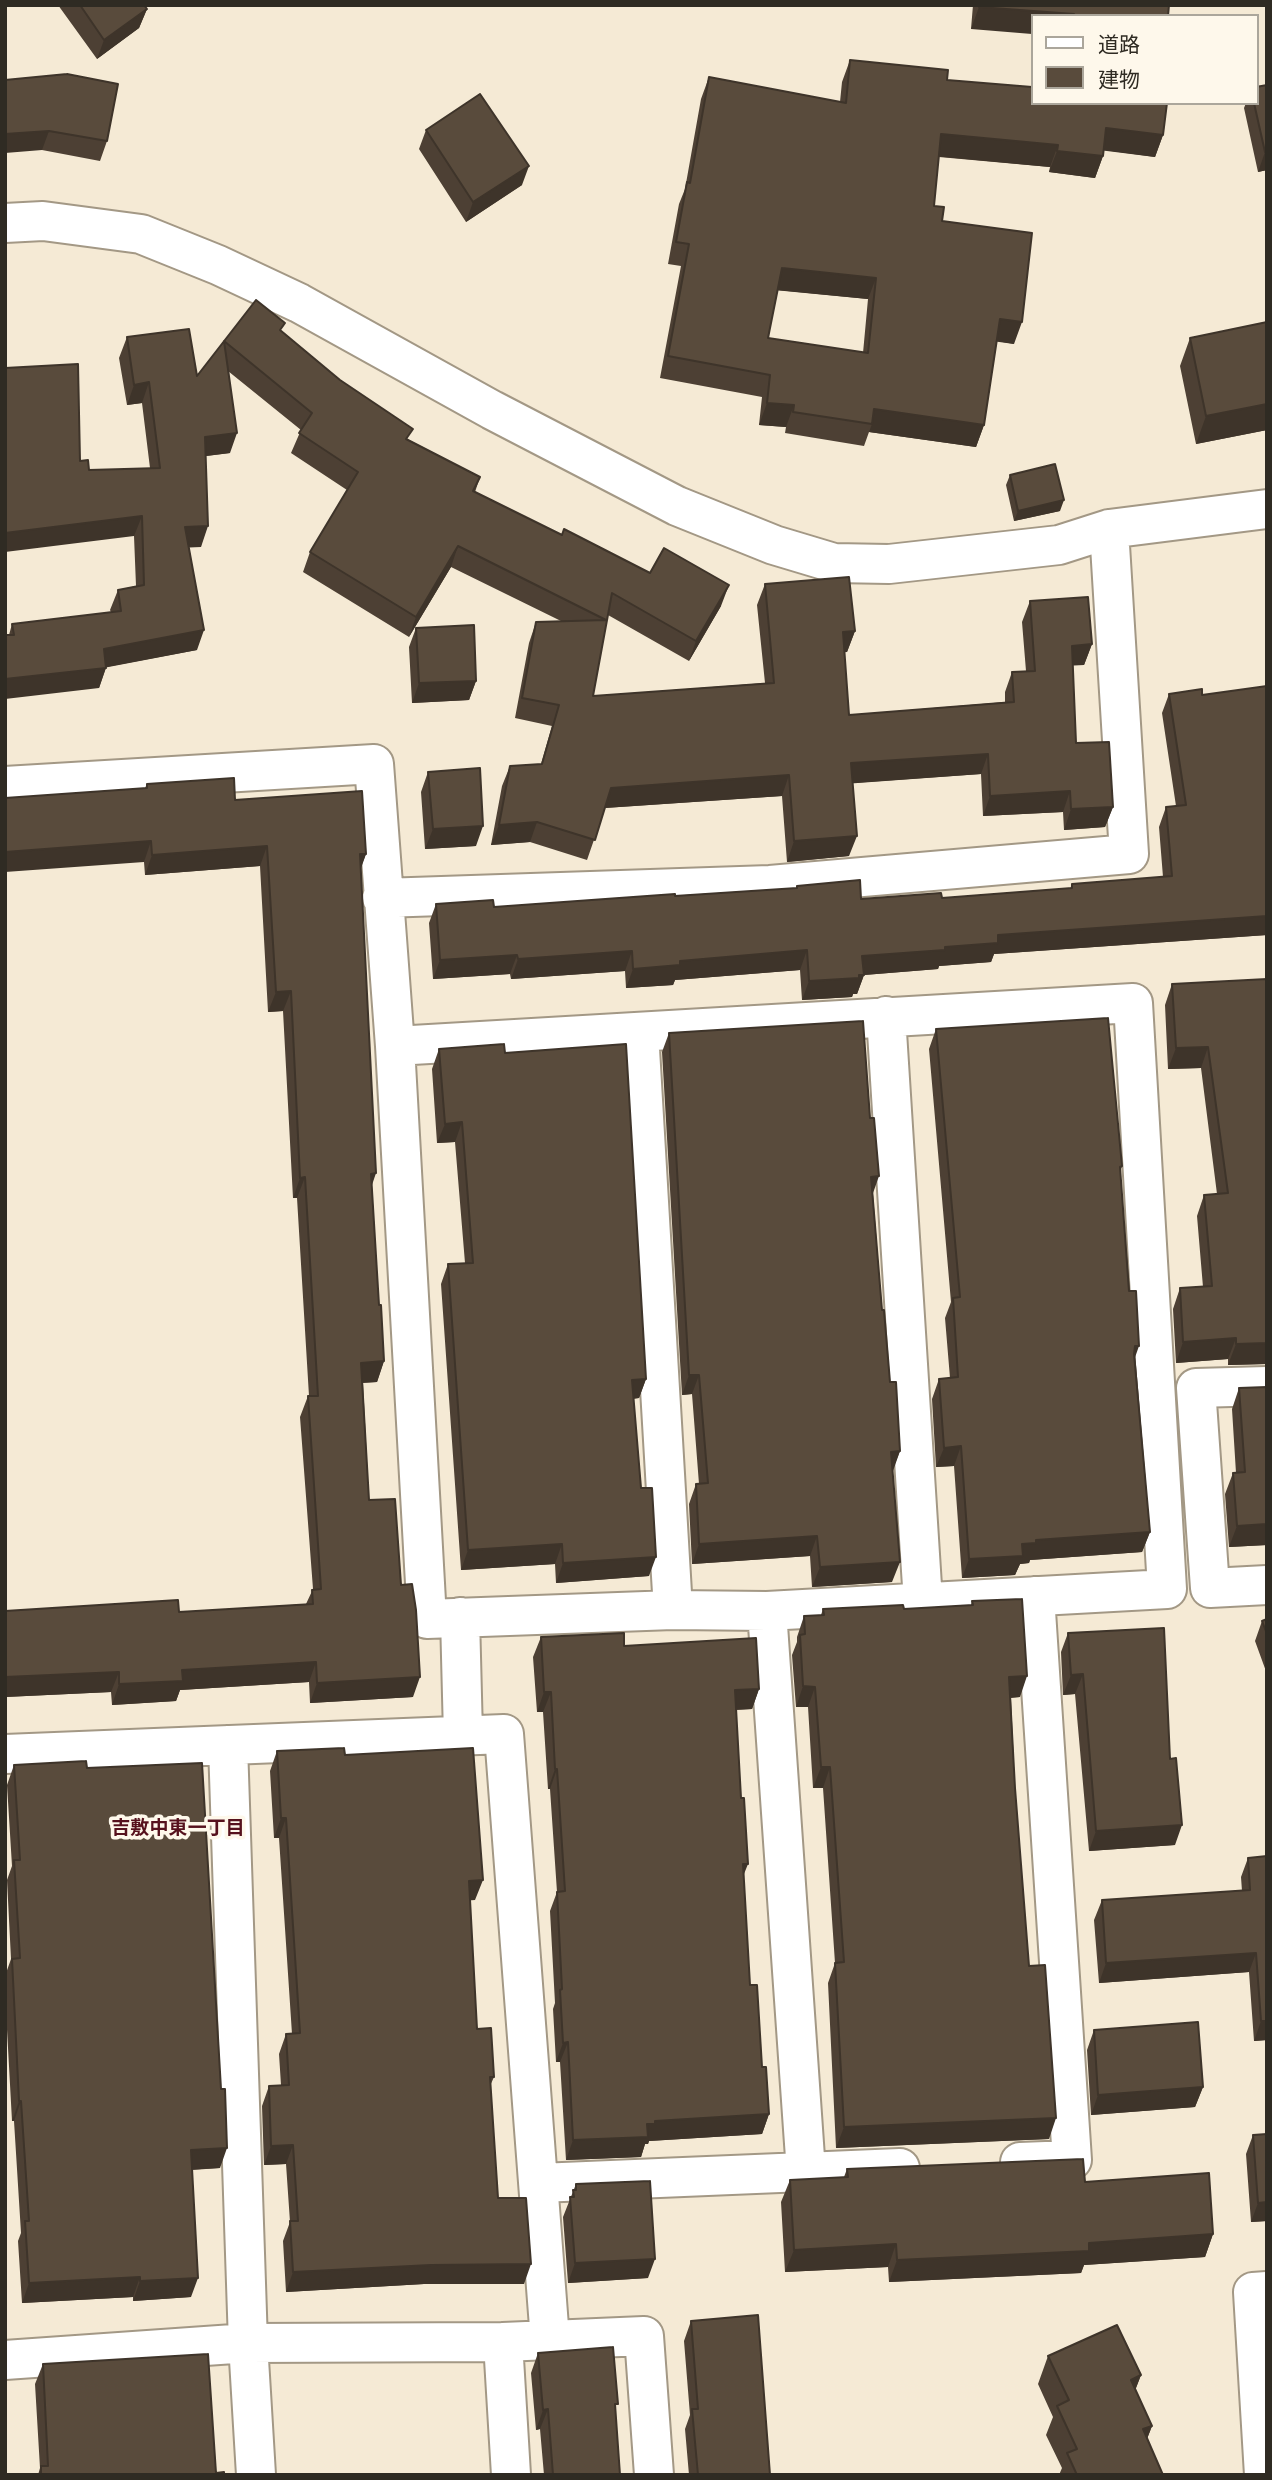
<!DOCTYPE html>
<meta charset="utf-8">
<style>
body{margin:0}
#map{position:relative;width:1272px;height:2480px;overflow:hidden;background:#f5ead5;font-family:Roboto,"Noto Sans JP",sans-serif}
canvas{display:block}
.frame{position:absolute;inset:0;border:7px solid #2f2b23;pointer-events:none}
.legend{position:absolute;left:1031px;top:14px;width:228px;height:91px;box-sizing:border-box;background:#fef8eb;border:2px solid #aba69b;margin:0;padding:9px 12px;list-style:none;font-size:21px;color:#2f2b23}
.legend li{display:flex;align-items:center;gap:14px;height:35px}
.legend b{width:35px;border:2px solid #aba69b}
</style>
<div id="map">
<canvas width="1272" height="2480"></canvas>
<div class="frame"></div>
<ul class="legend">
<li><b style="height:9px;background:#fff"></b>道路</li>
<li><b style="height:19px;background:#594b3c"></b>建物</li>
</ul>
</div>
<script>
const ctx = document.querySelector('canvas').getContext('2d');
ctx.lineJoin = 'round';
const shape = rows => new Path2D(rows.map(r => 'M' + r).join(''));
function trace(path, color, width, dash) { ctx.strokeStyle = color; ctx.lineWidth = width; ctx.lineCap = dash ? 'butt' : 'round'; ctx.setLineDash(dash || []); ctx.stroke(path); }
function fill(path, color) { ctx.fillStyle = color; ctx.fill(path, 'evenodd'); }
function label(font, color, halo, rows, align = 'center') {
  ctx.font = font + ' Roboto,"Noto Sans JP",sans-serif'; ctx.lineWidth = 7; ctx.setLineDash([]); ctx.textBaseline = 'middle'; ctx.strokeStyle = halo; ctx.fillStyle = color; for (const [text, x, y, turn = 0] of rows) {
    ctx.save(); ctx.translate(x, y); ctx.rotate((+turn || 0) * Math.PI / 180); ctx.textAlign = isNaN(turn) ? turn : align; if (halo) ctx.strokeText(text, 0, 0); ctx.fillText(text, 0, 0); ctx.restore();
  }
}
const minor = shape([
 [5,223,43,221,141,234,218,265,299,303,492,410,677,506,774,545,834,563,889,564,1059,545,1109,529,1267,509],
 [5,786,374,764,395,1046,427,1619,673,1610,767,1611,1167,1589,1133,1003,395,1046],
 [382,898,770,885,1129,854,1109,529],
 [886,1016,923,1602],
 [639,1032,673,1610],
 [1267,1386,1196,1388,1210,1588,1267,1585],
 [767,1611,806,2172],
 [460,1617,463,1735],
 [228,1745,248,2343,256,2475],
 [5,1754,504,1734,550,2340],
 [1020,2162,1072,2160,1035,1596],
 [539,2183,900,2168],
 [503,2342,511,2475],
 [5,2360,248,2343,503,2342,644,2336,654,2475],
 [1264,2475,1253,2292,1267,2291]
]);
trace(minor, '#a39885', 42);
trace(minor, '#fff', 38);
fill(shape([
 [58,5,144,5,147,9,139,28,97,59],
 [973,5,1169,5,1032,16,971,29],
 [850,60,947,80,1163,135,1155,157,1104,150,1103,156,1095,178,1049,172,1050,167,939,157,934,206,1014,344,997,341,984,425,976,447,869,432,864,446,785,433,786,427,759,425,762,397,660,378,681,266,668,264,679,204,685,189,701,99,709,77,840,102,842,82],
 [777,290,868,299,863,353,768,338],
 [5,80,107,141,100,161,42,150],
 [1267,85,1267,170,1258,172,1244,108,1246,103,1256,103],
 [426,130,522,185,466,222,419,149],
 [256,300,282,332,409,440,480,477,475,492,562,535,721,606,689,661,608,615,593,696,765,683,757,605,765,584,855,631,847,652,844,652,849,715,1005,702,1005,692,1012,672,1026,671,1022,622,1030,601,1092,644,1084,665,1073,665,1076,743,1113,807,1105,827,1064,830,1063,812,983,816,981,774,853,783,849,856,787,862,782,796,605,808,587,860,530,842,491,845,502,786,510,766,541,764,552,726,515,718,529,643,536,622,561,621,451,567,409,637,303,572,310,552,347,490,291,453,301,430,228,371,230,453,206,456,201,547,189,547,197,650,106,667,99,688,9,635,12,624,111,612,110,610,118,590,136,586,134,536,80,461,89,470,150,468,142,403,127,405,119,358,127,337,197,376],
 [1267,322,1267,430,1196,444,1180,366,1190,338],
 [1010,475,1060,511,1014,521,1006,485],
 [416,628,476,681,469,700,412,703,409,647],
 [1267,686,1267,935,994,954,991,962,939,966,938,969,864,975,857,994,853,994,852,997,802,1000,800,970,675,980,673,985,626,988,625,971,511,979,510,974,433,979,429,923,436,904,494,907,796,888,797,886,861,899,942,898,1070,889,1072,884,1163,877,1159,827,1166,807,1176,806,1162,713,1169,694,1202,695],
 [428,772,476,846,425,849,421,792],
 [147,784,235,800,366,854,360,869,372,1186,379,1305,384,1361,377,1382,363,1383,369,1500,401,1585,413,1697,310,1703,309,1682,180,1690,176,1701,112,1705,111,1692,5,1697,5,1611,179,1612,306,1604,313,1589,300,1417,308,1396,309,1396,297,1198,293,1198,283,1011,268,1012,260,866,145,875,144,862,145,788],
 [1267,979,1267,1364,1228,1365,1228,1359,1176,1363,1173,1309,1180,1288,1203,1287,1197,1216,1204,1195,1217,1194,1201,1068,1168,1069,1165,1005,1172,984],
 [936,1029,1122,1166,1120,1172,1150,1532,1142,1552,1030,1560,1029,1563,1020,1564,1015,1575,962,1578,954,1466,936,1467,932,1399,939,1379,950,1378,945,1318,951,1302,929,1049],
 [669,1033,873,1194,882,1310,890,1382,900,1451,892,1471,892,1582,812,1587,810,1556,692,1564,689,1504,696,1484,699,1484,692,1394,682,1395,662,1052],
 [439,1049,505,1053,646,1379,639,1398,633,1399,649,1576,556,1583,555,1564,461,1570,441,1284,448,1264,465,1263,455,1142,437,1143,432,1069],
 [1267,1387,1267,1545,1229,1547,1225,1494,1233,1473,1236,1473,1232,1409,1239,1388],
 [972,1601,1020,1697,1011,1698,1015,1788,1029,1966,1049,2139,836,2148,828,1983,835,1963,823,1788,813,1788,808,1707,796,1707,792,1655,797,1642,797,1637,804,1616,821,1615,823,1609,904,1609,971,1605],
 [1267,1619,1267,1674,1255,1641,1262,1621],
 [1068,1633,1175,1845,1089,1851,1075,1694,1063,1695,1061,1652],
 [541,1637,624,1646,759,1689,752,1709,736,1710,743,1876,750,1985,769,2114,762,2134,649,2141,648,2144,645,2144,641,2157,566,2160,560,2062,556,2062,553,2009,555,2003,550,1911,557,1892,550,1789,548,1789,543,1712,537,1712,533,1657],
 [277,1751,345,1755,475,1900,470,1900,477,2029,494,2077,490,2086,498,2198,524,2284,424,2284,286,2292,283,2241,290,2222,286,2164,264,2165,262,2106,269,2086,281,2085,279,2054,286,2034,292,2034,279,1838,274,1838,270,1771],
 [14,1765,87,1768,220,2168,192,2170,191,2297,133,2301,133,2297,22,2303,18,2241,21,2233,14,2121,12,2121,5,1993,5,1976,11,1959,7,1880,12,1866,7,1785],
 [1267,1856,1267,2040,1254,2041,1249,1972,1099,1983,1094,1920,1102,1900,1242,1891,1241,1877,1248,1858],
 [1094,2030,1203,2087,1195,2107,1091,2115,1087,2050],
 [1253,2135,1267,2221,1251,2222,1246,2154],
 [847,2169,1085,2182,1213,2234,1205,2257,1084,2265,1081,2273,889,2282,888,2267,785,2272,781,2202,790,2180,844,2177],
 [576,2184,648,2278,568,2283,563,2217],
 [691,2321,770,2475,689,2475,685,2429,690,2415,684,2341],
 [538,2353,615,2412,620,2475,544,2475,540,2429,536,2430,531,2373],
 [1048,2356,1141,2375,1135,2390,1152,2426,1147,2439,1163,2475,1059,2475,1062,2468,1046,2435,1053,2417,1038,2384],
 [43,2364,216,2473,224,2475,38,2475,40,2468,35,2384]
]), '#4d4034');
fill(shape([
 [979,7,1074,14,1074,16,1032,16,1032,34,971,29],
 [147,9,139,28,97,59,104,40],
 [1106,128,1163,135,1155,157,1099,150],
 [49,131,42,150,5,153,5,134],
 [941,134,1058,145,1050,167,933,156],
 [1057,151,1103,156,1095,178,1049,172],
 [1267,151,1267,170,1258,172,1265,152],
 [529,166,522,185,466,222,473,202],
 [782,268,876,278,868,299,774,290],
 [1000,319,1022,322,1014,344,992,341],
 [149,382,142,403,127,405,134,385],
 [767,403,794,405,786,427,759,425],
 [1267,404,1267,430,1196,444,1206,416],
 [874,409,984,425,976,447,869,432,872,424],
 [237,433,230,453,198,457,205,437],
 [1064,500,1060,511,1014,521,1018,511],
 [142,516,134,536,5,552,5,533],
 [208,526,201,547,177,548,185,527],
 [458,546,451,567,409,637,416,617],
 [729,585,721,606,689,661,696,641],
 [204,630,197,650,98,669,106,668,99,688,5,699,5,679,104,649],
 [855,631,847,652,835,653,843,632],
 [1092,644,1084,665,1064,666,1072,646],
 [476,681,469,700,412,703,419,683],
 [988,754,981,774,844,784,851,763],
 [789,775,782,796,604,808,611,788],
 [1070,791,1063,812,983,816,990,796],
 [1113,807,1105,827,1064,830,1071,809],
 [537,822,530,842,491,845,499,825],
 [483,826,476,846,425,849,433,829],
 [857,836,849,856,787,862,794,841],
 [151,841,144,862,5,872,5,852],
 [267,846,260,866,145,875,152,855],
 [360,854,366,854,359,874],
 [1267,916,1267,935,994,954,991,962,939,966,938,969,864,975,857,994,853,994,852,997,802,1000,809,981,862,956,945,947,998,935],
 [807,950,800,970,675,980,673,985,626,988,633,969,680,961],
 [632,951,625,971,511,979,518,959],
 [517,955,510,974,433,979,440,960],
 [291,991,283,1011,268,1012,276,992],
 [1208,1047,1201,1068,1168,1069,1176,1048],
 [462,1122,455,1142,437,1143,445,1124],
 [376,1173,369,1194,371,1174],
 [879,1176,872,1196,871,1177],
 [305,1177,297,1198,293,1198,300,1178],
 [1236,1338,1228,1359,1176,1363,1183,1342],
 [1267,1343,1266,1364,1228,1365,1236,1344],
 [1135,1346,1139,1346,1132,1366],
 [384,1361,377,1382,354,1383,361,1363],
 [689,1375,699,1375,692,1394,682,1395],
 [646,1379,639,1398,625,1399,632,1380],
 [961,1446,954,1466,936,1467,944,1448],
 [900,1451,893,1471,884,1471,891,1452],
 [1267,1524,1267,1545,1229,1547,1237,1526],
 [1150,1532,1142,1552,1030,1560,1029,1563,1020,1564,1015,1575,962,1578,969,1559,1036,1540],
 [817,1536,810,1556,692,1564,699,1544],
 [562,1544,555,1564,461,1570,468,1550],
 [656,1557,649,1576,556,1583,563,1563],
 [900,1562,892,1582,812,1587,820,1567],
 [316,1662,309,1682,180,1690,176,1701,112,1705,119,1684,182,1670],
 [119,1672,111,1692,5,1697,5,1677],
 [1083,1674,1075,1694,1063,1695,1071,1675],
 [1027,1676,1020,1697,1002,1698,1009,1677],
 [420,1677,413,1697,310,1703,317,1683],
 [803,1686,815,1687,808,1707,796,1707],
 [759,1689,752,1709,728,1710,735,1690],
 [544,1692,551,1692,543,1712,537,1712],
 [821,1767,830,1767,823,1788,813,1788],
 [555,1769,557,1769,550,1789,548,1789],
 [281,1818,286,1818,279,1838,274,1838],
 [1182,1825,1175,1845,1089,1851,1096,1831],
 [743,1864,748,1864,740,1884],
 [483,1880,475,1900,461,1901,469,1881],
 [1256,1953,1249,1972,1099,1983,1106,1963],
 [1261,2021,1267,2021,1267,2040,1254,2041],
 [568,2042,560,2062,556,2062,563,2043],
 [1203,2087,1195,2107,1091,2115,1098,2095],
 [19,2101,21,2101,14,2121,12,2121],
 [769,2114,762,2134,649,2141,648,2144,645,2144,641,2157,566,2160,573,2140,647,2124,655,2121],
 [1056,2118,1049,2139,836,2148,844,2127],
 [293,2145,286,2164,264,2165,271,2146],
 [227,2148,220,2168,184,2170,191,2150],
 [1267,2202,1267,2221,1251,2222,1258,2203],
 [1213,2234,1205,2257,1084,2265,1081,2273,889,2282,897,2260,1089,2243],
 [896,2244,888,2267,785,2272,794,2250],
 [655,2259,648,2278,568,2283,575,2263],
 [531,2264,524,2284,424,2284,286,2292,293,2272,431,2265],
 [140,2277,133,2297,22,2303,29,2283],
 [198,2278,191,2297,133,2301,140,2281],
 [1141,2375,1130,2404,1131,2380],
 [548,2409,540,2429,536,2430,543,2410],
 [1152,2426,1141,2454,1143,2429]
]), '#3e342a');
const building = shape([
 [80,5,144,5,147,9,104,40,80,5],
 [979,5,1169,5,1168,16,1074,16,1074,14,979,7,979,5],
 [850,60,948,70,947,80,1032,87,1032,103,1167,103,1163,135,1106,128,1103,156,1057,151,1058,145,941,134,934,206,944,207,942,221,1032,233,1022,322,1000,319,984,425,874,409,872,424,793,412,794,405,767,403,770,375,668,356,689,244,676,242,687,182,690,183,709,77,846,103,850,60],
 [782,268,876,278,868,353,768,338,782,268],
 [67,74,118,84,107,141,49,131,5,134,5,80,67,74],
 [1267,85,1267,151,1265,152,1254,103,1256,103,1256,87,1267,85],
 [480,94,529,166,473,202,426,130,480,94],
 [256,300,285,323,280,330,340,380,413,429,406,439,480,477,473,491,562,535,564,529,650,573,664,548,729,585,696,641,612,593,593,696,774,683,765,584,849,577,855,631,843,632,849,715,1014,702,1012,672,1035,671,1030,601,1088,597,1092,644,1072,646,1076,743,1109,742,1113,807,1071,809,1070,791,990,796,988,754,851,763,857,836,794,841,789,775,611,788,595,840,537,822,499,825,510,766,542,764,559,705,522,698,536,622,606,620,458,546,416,617,310,552,358,472,299,433,312,413,224,341,237,433,205,437,208,526,185,527,204,630,104,649,106,668,5,679,5,635,14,635,12,624,121,611,118,590,144,585,142,516,5,533,5,368,78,364,80,461,88,460,89,470,160,468,149,382,134,385,127,337,189,329,197,376,256,300],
 [1267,322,1267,404,1206,416,1190,338,1267,322],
 [1055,464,1064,500,1018,511,1010,475,1055,464],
 [474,625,476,681,419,683,416,628,474,625],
 [1267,686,1267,916,998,935,998,943,945,947,945,950,862,956,864,975,859,975,859,978,809,981,807,950,680,961,680,965,633,969,632,951,518,959,517,955,440,960,436,904,493,900,494,907,675,894,675,896,797,888,797,886,860,880,861,899,941,893,942,898,1072,888,1072,884,1172,876,1166,807,1186,805,1169,694,1202,689,1202,695,1267,686],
 [480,768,483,826,433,829,428,772,480,768],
 [234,778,235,800,362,791,366,854,360,854,376,1173,371,1174,379,1305,381,1305,384,1361,361,1363,369,1500,395,1499,401,1585,412,1584,416,1610,420,1677,317,1683,316,1662,182,1670,183,1681,119,1684,119,1672,5,1677,5,1611,178,1600,179,1612,313,1604,312,1590,321,1589,308,1396,318,1396,305,1177,300,1178,291,991,276,992,267,846,152,855,151,841,5,852,5,798,147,788,147,784,234,778],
 [1267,979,1267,1343,1236,1344,1236,1338,1183,1342,1180,1288,1212,1286,1204,1195,1228,1193,1208,1047,1176,1048,1172,984,1267,979],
 [1108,1018,1122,1166,1120,1167,1129,1291,1136,1291,1139,1346,1135,1346,1134,1354,1150,1532,1036,1540,1036,1543,1022,1544,1023,1556,969,1559,961,1446,944,1448,939,1379,958,1377,953,1298,960,1297,936,1029,1108,1018],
 [863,1021,870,1118,874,1118,879,1176,871,1177,882,1310,884,1310,890,1382,896,1382,900,1451,891,1452,900,1562,820,1567,817,1536,699,1544,696,1484,708,1483,699,1375,689,1375,669,1033,863,1021],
 [504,1044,505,1053,626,1044,646,1379,632,1380,641,1488,652,1488,656,1557,563,1563,562,1544,468,1550,448,1264,473,1263,462,1122,445,1124,439,1049,504,1044],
 [1267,1387,1267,1524,1237,1526,1233,1473,1245,1472,1239,1388,1267,1387],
 [1022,1599,1027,1676,1009,1677,1015,1788,1029,1966,1045,1965,1056,2118,844,2127,835,1963,844,1962,830,1767,821,1767,815,1687,803,1686,800,1635,805,1634,804,1616,824,1615,823,1609,903,1605,904,1609,973,1605,972,1601,1022,1599],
 [1267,1619,1267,1634,1262,1621,1267,1619],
 [1164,1628,1170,1759,1176,1758,1182,1825,1096,1831,1083,1674,1071,1675,1068,1633,1164,1628],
 [624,1633,624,1646,756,1638,759,1689,735,1690,741,1798,744,1798,748,1864,743,1864,750,1985,757,1985,762,2067,766,2067,769,2114,655,2121,655,2124,647,2124,648,2137,573,2140,568,2042,563,2043,560,1990,562,1989,557,1892,565,1891,557,1769,555,1769,551,1692,544,1692,541,1637,624,1633],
 [344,1748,345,1755,473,1748,483,1880,469,1881,477,2029,491,2028,494,2077,490,2077,498,2198,526,2198,531,2264,431,2265,293,2272,290,2221,298,2221,293,2145,271,2146,269,2086,289,2085,286,2034,300,2033,286,1818,281,1818,277,1751,344,1748],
 [86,1761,87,1768,202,1763,221,2089,225,2089,227,2148,191,2150,198,2278,140,2281,140,2277,29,2283,25,2221,29,2221,21,2101,19,2101,12,1959,20,1958,14,1860,20,1860,14,1765,86,1761],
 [1267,1856,1267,2021,1261,2021,1256,1953,1106,1963,1102,1900,1250,1890,1248,1858,1267,1856],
 [1198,2022,1203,2087,1098,2095,1094,2030,1198,2022],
 [1267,2134,1267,2202,1258,2203,1253,2135,1267,2134],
 [1083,2159,1085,2182,1209,2173,1213,2234,1089,2243,1089,2251,897,2260,896,2244,794,2250,790,2180,848,2177,847,2169,1083,2159],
 [650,2181,655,2259,575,2263,570,2197,574,2197,573,2190,576,2190,576,2184,650,2181],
 [758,2315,770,2475,698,2475,692,2409,698,2409,691,2321,758,2315],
 [1117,2325,1141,2375,1131,2380,1152,2426,1143,2429,1163,2475,1077,2475,1067,2453,1077,2449,1057,2406,1069,2400,1048,2356,1117,2325],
 [613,2347,618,2404,615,2404,620,2475,553,2475,548,2409,543,2410,538,2353,613,2347],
 [208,2354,216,2473,224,2472,224,2475,41,2475,41,2466,48,2466,43,2364,208,2354]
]);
fill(building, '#594b3c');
trace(building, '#3e342a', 2);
label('bold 19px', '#56111d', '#fef8eb', [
 ["吉敷中東一丁目",178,1829]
]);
</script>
